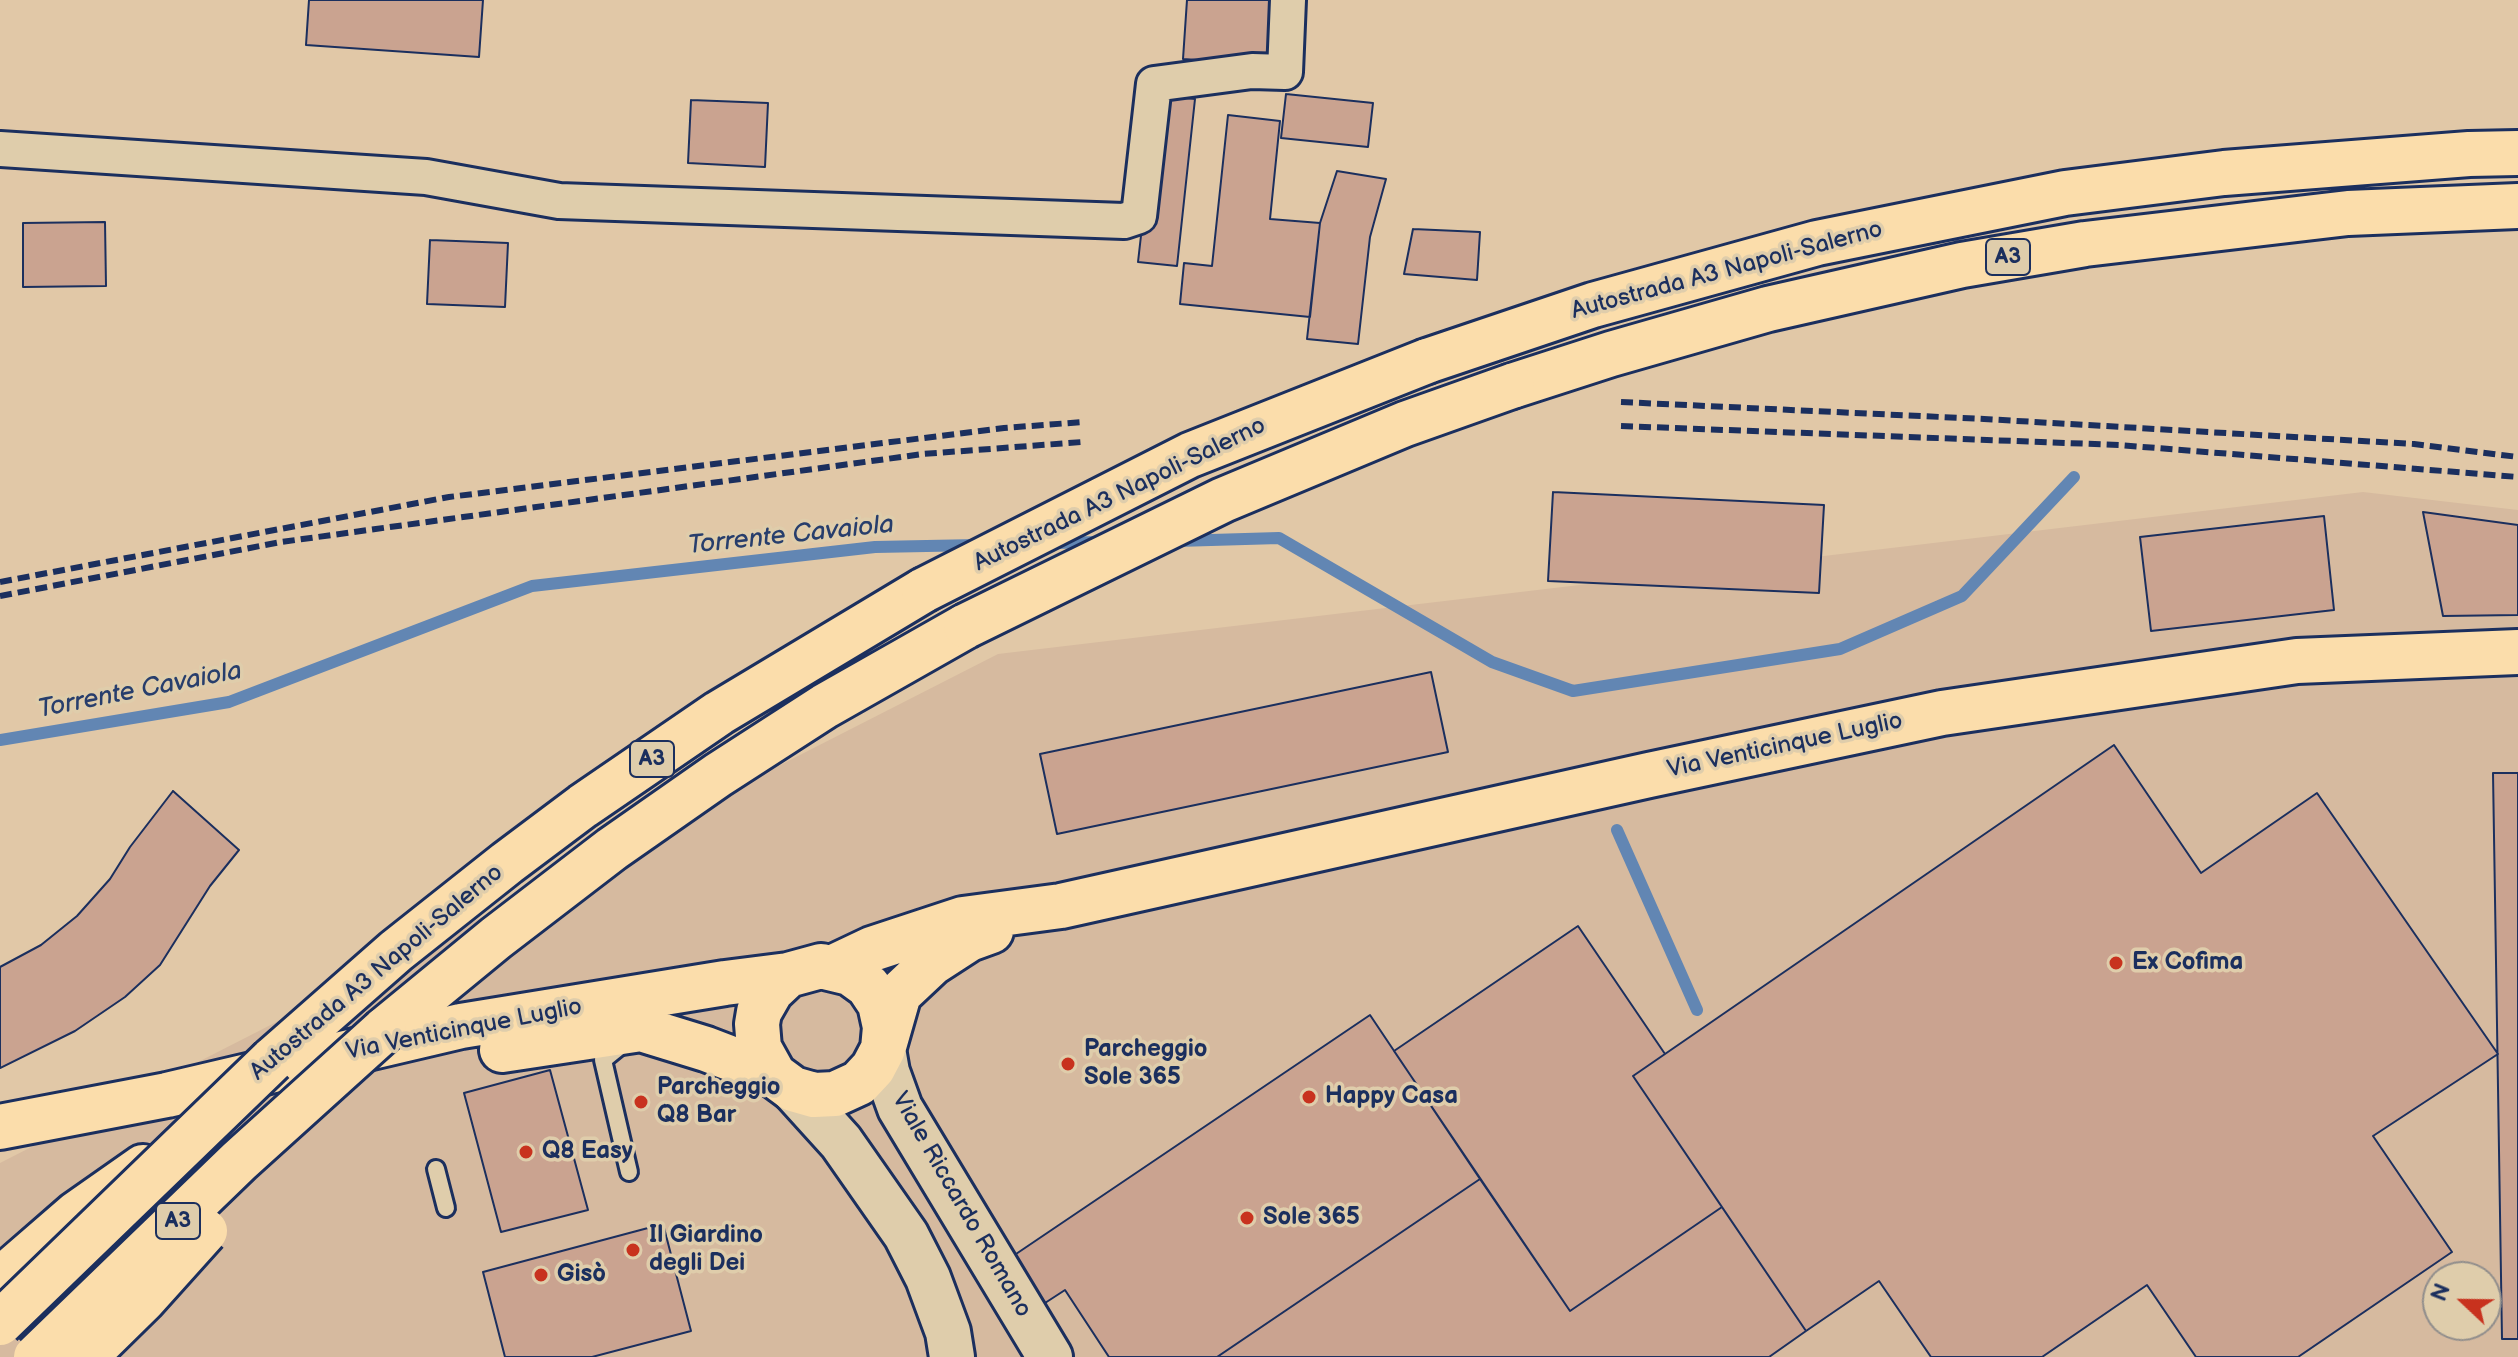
<!DOCTYPE html>
<meta charset="utf-8">
<style>
body{margin:0}
#map{position:relative;width:2518px;height:1357px;overflow:hidden;background:#e1c8a7;font-family:"Balsamiq Sans",sans-serif}
canvas{display:block}
.north{position:absolute;left:2422px;top:1261px;width:80px;height:80px;box-sizing:border-box;background:#dfcdab;border:2px solid #918e8c;border-radius:50%;rotate:292deg;font-size:22px;font-weight:700;line-height:32px;text-align:center;color:#1b2f5e}
.north::after{content:'';display:block;margin:auto;width:28px;height:36px;background:#c8321e;clip-path:polygon(50% 0,100% 100%,50% 72%,0 100%)}
</style>
<div id="map">
<canvas width="2518" height="1357"></canvas>
<div class="north">N</div>
</div>
<script>
const ctx = document.querySelector('canvas').getContext('2d');
ctx.lineJoin = 'round';
function fill(path, color) { ctx.fillStyle = color; ctx.fill(path, 'evenodd'); }
const shape = rows => new Path2D(rows.map(r => 'M' + r).join(''));
function trace(path, color, width, dash) { ctx.strokeStyle = color; ctx.lineWidth = width; ctx.lineCap = dash ? 'butt' : 'round'; ctx.setLineDash(dash || []); ctx.stroke(path); }
function label(font, color, halo, rows, align = 'center') {
  ctx.font = font + ' "Balsamiq Sans",sans-serif'; ctx.lineWidth = 7; ctx.setLineDash([]); ctx.textBaseline = 'middle'; ctx.strokeStyle = halo; ctx.fillStyle = color; for (const [text, x, y, turn = 0] of rows) {
    ctx.save(); ctx.translate(x, y); ctx.rotate((+turn || 0) * Math.PI / 180); ctx.textAlign = isNaN(turn) ? turn : align; if (halo) ctx.strokeText(text, 0, 0); ctx.fillText(text, 0, 0); ctx.restore();
  }
}
fill(shape([
 [2363,492,2518,510,2518,1357,0,1357,0,1163,998,654],
 [2438,1277,2486,1277,2486,1325,2438,1325]
]), '#d6ba9f');
trace(shape([
 [1177,541,1279,538,1492,662,1573,691,1840,649,1962,596,2074,477],
 [1053,543,1102,542],
 [0,740,229,702,532,586,875,547,978,545],
 [1617,830,1697,1010]
]), '#6286b3', 12);
const building = shape([
 [309,0,483,0,479,57,306,45,309,0],
 [1187,0,1276,0,1272,65,1183,59,1187,0],
 [1286,94,1373,103,1368,147,1281,138,1286,94],
 [1157,95,1195,99,1177,266,1138,262,1157,95],
 [691,100,768,103,765,167,688,163,691,100],
 [1228,115,1280,121,1270,219,1320,223,1310,317,1180,304,1184,263,1212,266,1228,115],
 [1337,171,1386,179,1370,237,1358,344,1307,339,1320,223,1337,171],
 [105,222,106,286,23,287,23,223,105,222],
 [1413,229,1480,232,1477,280,1404,274,1413,229],
 [430,240,508,243,505,307,427,304,430,240],
 [1553,492,1824,505,1819,593,1548,581,1553,492],
 [2423,512,2518,525,2518,615,2443,616,2423,512],
 [2324,516,2334,610,2151,631,2140,537,2324,516],
 [1431,672,1448,752,1057,834,1040,754,1431,672],
 [2114,745,2201,873,2317,793,2498,1054,2373,1136,2452,1252,2298,1357,2196,1357,2147,1285,2042,1357,1931,1357,1879,1281,1806,1331,1633,1076,2114,745],
 [2493,773,2518,773,2518,1339,2502,1339,2493,773],
 [173,791,239,850,210,886,160,965,125,997,75,1031,0,1068,0,967,41,945,77,916,110,879,130,847,173,791],
 [1578,926,1665,1054,1633,1076,1722,1207,1570,1311,1394,1051,1578,926],
 [1370,1015,1480,1179,1217,1357,1109,1357,1065,1290,1045,1303,1013,1256,1370,1015],
 [550,1070,588,1210,501,1232,464,1093,550,1070],
 [1480,1179,1570,1311,1722,1207,1806,1331,1769,1357,1217,1357,1480,1179],
 [663,1224,691,1331,592,1357,505,1357,483,1272,663,1224]
]);
fill(building, '#caa390');
trace(building, '#1b2f5e', 2);
const service = shape([
 [624,1043,603,1060,629,1172],
 [436,1169,446,1208]
]);
const minor = shape([
 [0,149,426,177,559,201,1124,221,1139,216,1154,84,1252,71,1285,72,1288,0]
]);
const secondary = shape([
 [883,1049,887,1072,900,1108,1050,1357],
 [793,1089,841,1142,906,1235,928,1278,948,1332,952,1357]
]);
const primary = shape([
 [834,967,872,949,963,919,1061,906,1649,775,1942,713,2297,661,2518,652],
 [885,1043,899,994,932,963,969,939,991,931],
 [502,1050,641,1029,706,1049,774,1075],
 [0,1127,167,1095,461,1026,725,983,788,975,821,966,850,973,868,986,880,1004,885,1027,883,1049,873,1068,859,1083,835,1094,814,1095,793,1089,774,1075,759,1048,757,1024,759,1012,771,991,788,975]
]);
const motorway = shape([
 [1427,361,1593,305,1817,243,2065,193,2224,173,2469,154,2518,153],
 [1512,386,1611,354,1768,309,1962,265,2085,244,2348,213,2518,206],
 [384,1030,496,938,612,849,718,775,825,706,966,626],
 [272,1060,396,951,507,863,583,806,719,713,924,590],
 [0,1280,76,1214,143,1167]
]);
trace(service, '#1b2f5e', 22);
trace(minor, '#1b2f5e', 40);
trace(secondary, '#1b2f5e', 50);
trace(primary, '#1b2f5e', 50);
trace(motorway, '#1b2f5e', 50);
trace(service, '#dfcdab', 16);
trace(minor, '#dfcdab', 34);
trace(secondary, '#dfcdab', 44);
trace(primary, '#fbddab', 44);
trace(motorway, '#fbddab', 44);
trace(shape([
 [1621,402,1984,419,2414,444,2518,457],
 [1621,426,2119,445,2518,477],
 [0,582,449,497,1004,428,1083,422],
 [0,596,281,542,923,454,1082,442]
]), '#1b2f5e', 6, [12, 6]);
const motorwayBridge = shape([
 [924,590,1190,455,1427,361],
 [966,626,1223,500,1405,424,1512,386],
 [0,1323,272,1060],
 [36,1357,239,1161,384,1030],
 [85,1357,143,1300,205,1231]
]);
trace(motorwayBridge, '#1b2f5e', 50, []);
trace(motorwayBridge, '#fbddab', 44);
for (const [x, y, r, color] of [
 [2116,963,8,"#c8321e"],
 [1068,1064,8,"#c8321e"],
 [1309,1097,8,"#c8321e"],
 [641,1102,8,"#c8321e"],
 [526,1152,8,"#c8321e"],
 [1247,1218,8,"#c8321e"],
 [633,1250,8,"#c8321e"],
 [541,1275,8,"#c8321e"]
]) { const dot = new Path2D(); dot.arc(x, y, r, 0, 2 * Math.PI); ctx.fillStyle = color; ctx.fill(dot); trace(dot, '#dfcdab', 3); }
for (const [x, y, w] of [
 [2008,257,44],
 [652,759,44],
 [178,1221,44]
]) { const box = new Path2D(); box.roundRect(x - w / 2, y - 18, w, 36, 6); ctx.fillStyle = '#dfcdab'; ctx.fill(box); trace(box, '#1b2f5e', 2); }
label('bold 22px', '#1b2f5e', null, [
 ["A3",2008,257],
 ["A3",652,759],
 ["A3",178,1221]
]);
label('24px', '#1b2f5e', '#dfcdab', [
 ["Autostrada A3 Napoli-Salerno",1727,271,-15],
 ["Autostrada A3 Napoli-Salerno",1120,495,-26],
 ["Via Venticinque Luglio",1785,746,-12],
 ["Autostrada A3 Napoli-Salerno",377,973,-40],
 ["Via Venticinque Luglio",464,1030,-11],
 ["Viale Riccardo Romano",961,1205,60]
]);
label('bold 24px', '#1b2f5e', '#dfcdab', [
 ["Ex Cofima",2132,963],
 ["Parcheggio",1084,1050],
 ["Sole 365",1084,1078],
 ["Parcheggio",657,1088],
 ["Q8 Bar",657,1116],
 ["Happy Casa",1325,1097],
 ["Q8 Easy",542,1152],
 ["Sole 365",1263,1218],
 ["Il Giardino",649,1236],
 ["degli Dei",649,1264],
 ["Gisò",557,1275]
], 'left');
label('italic 26px', '#273e6c', '#dfcdab', [
 ["Torrente Cavaiola",791,536,-6],
 ["Torrente Cavaiola",140,691,-11]
]);
</script>
